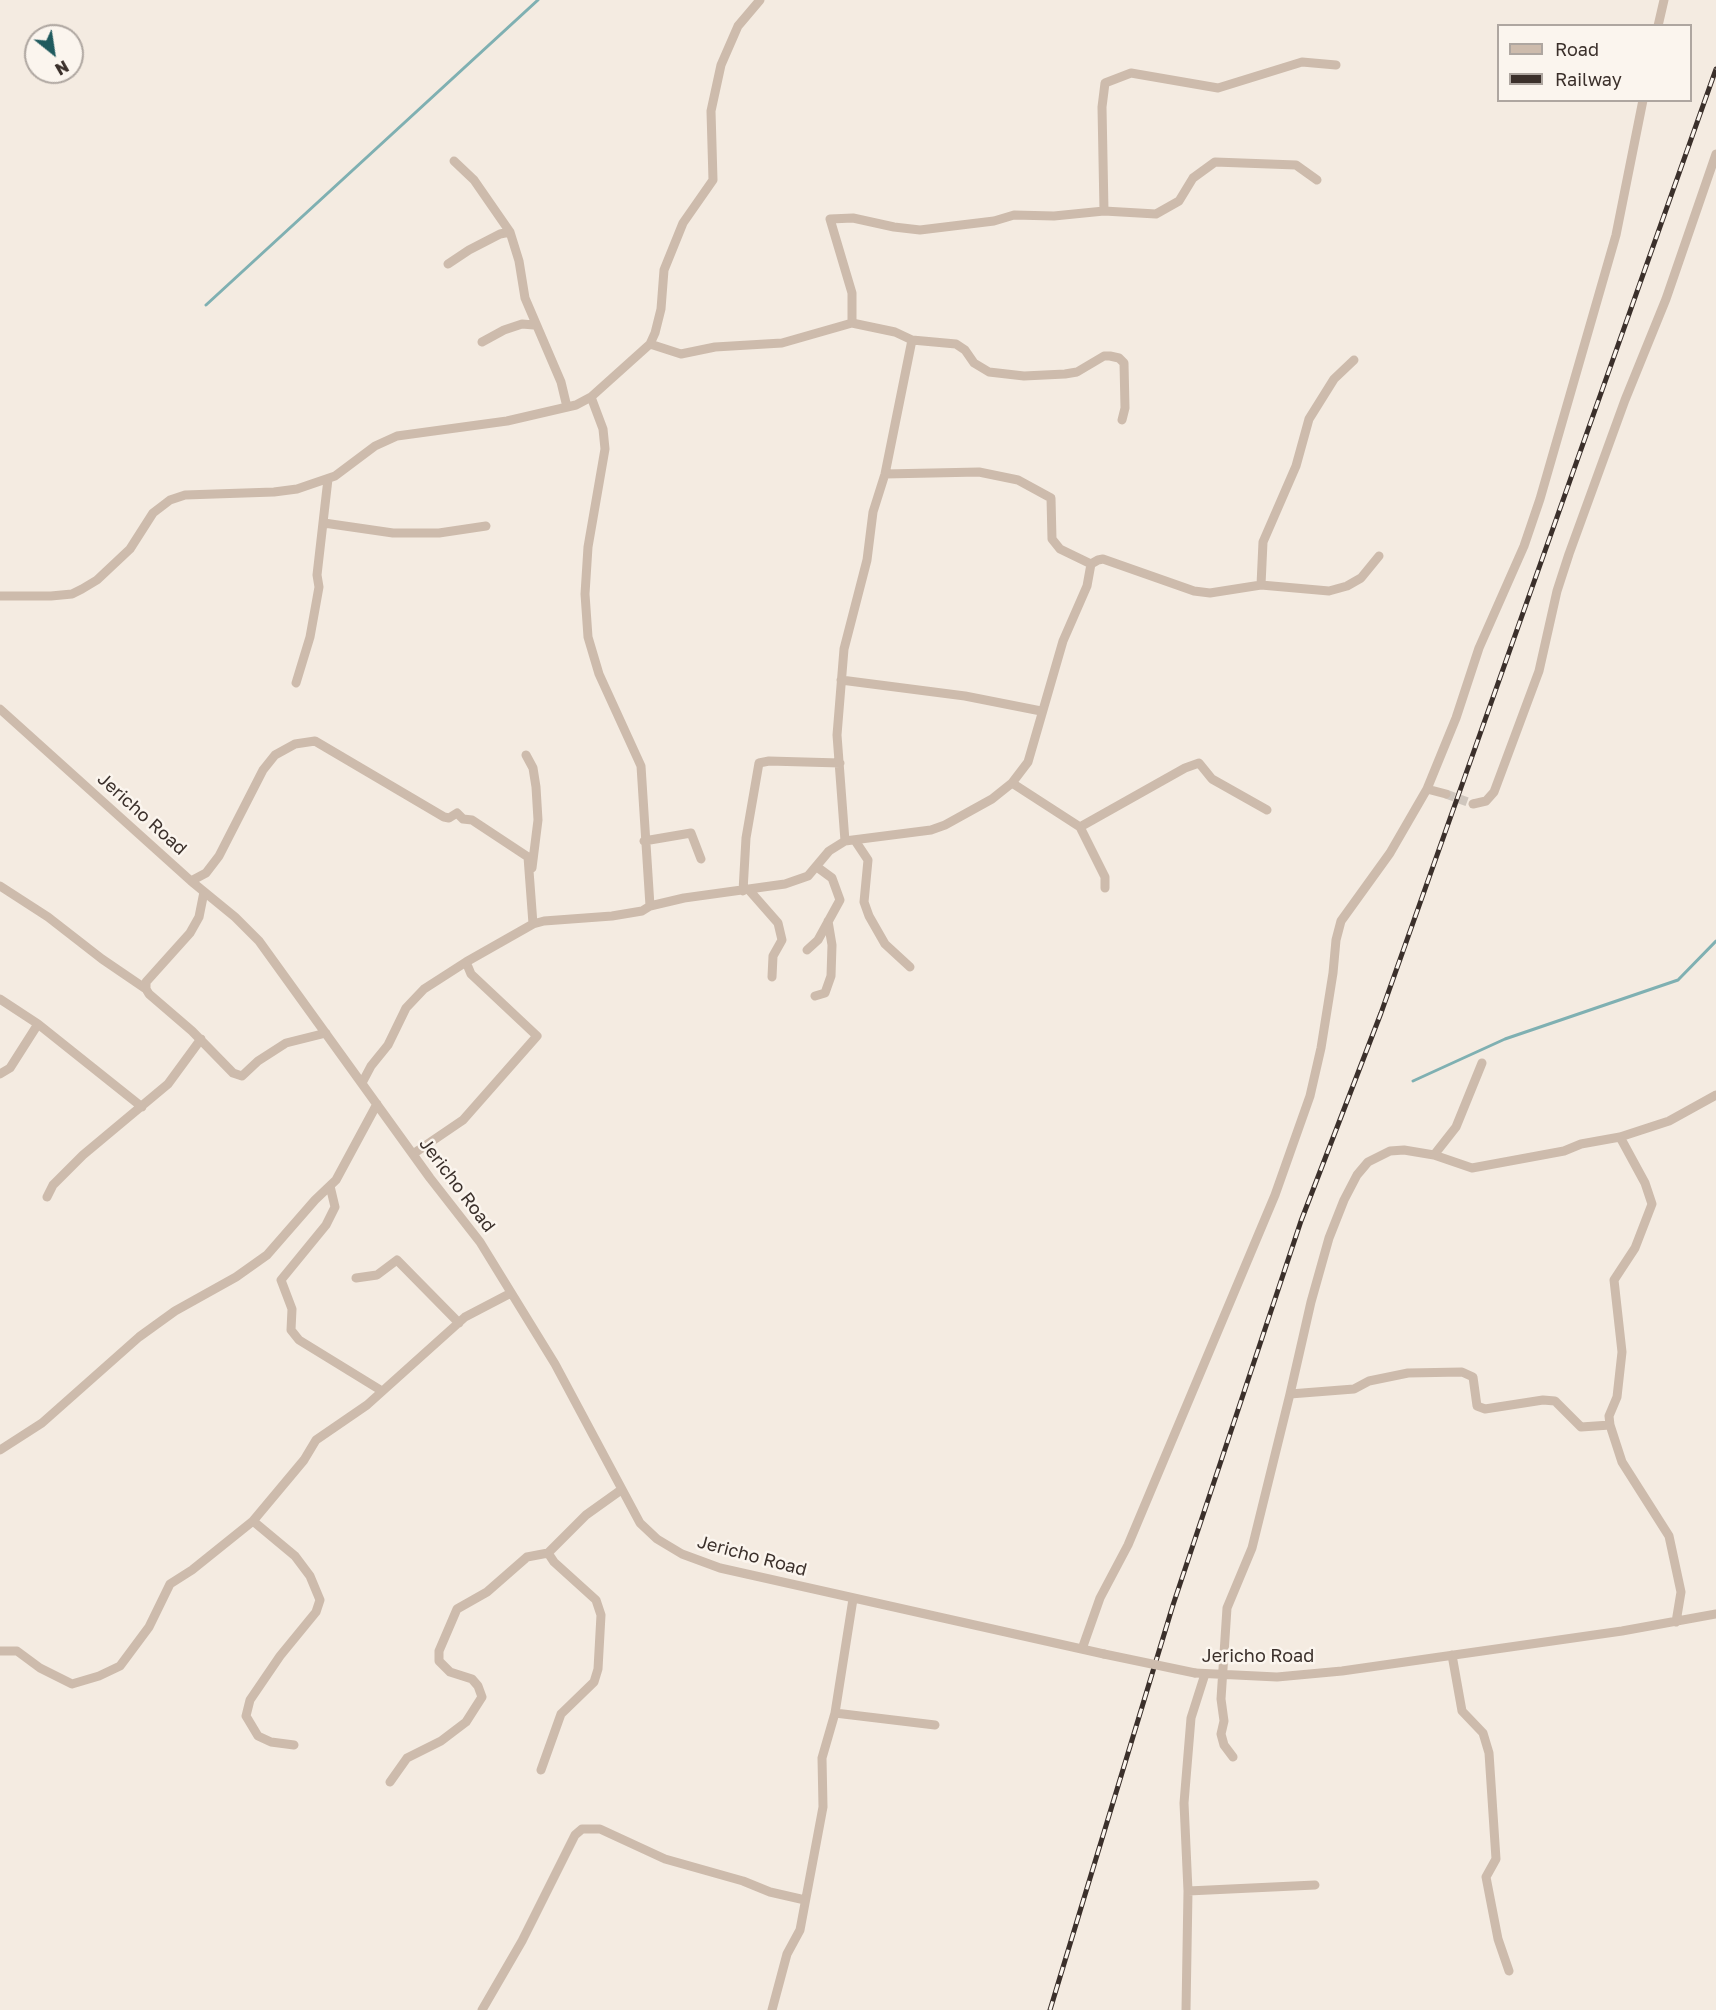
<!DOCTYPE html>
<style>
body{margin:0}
#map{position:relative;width:1716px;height:2010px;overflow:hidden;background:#f4ebe1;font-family:"Golos Text",sans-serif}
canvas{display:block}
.legend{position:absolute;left:1497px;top:24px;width:195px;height:78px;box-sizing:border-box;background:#fbf5ee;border:2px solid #aea6a0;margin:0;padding:8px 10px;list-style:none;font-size:18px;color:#3b302b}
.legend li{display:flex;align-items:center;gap:12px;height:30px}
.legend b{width:30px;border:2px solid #aea6a0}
.north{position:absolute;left:24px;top:24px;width:60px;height:60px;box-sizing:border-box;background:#fbf5ee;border:2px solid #aea6a0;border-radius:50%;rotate:150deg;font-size:16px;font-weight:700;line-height:24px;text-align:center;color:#3b302b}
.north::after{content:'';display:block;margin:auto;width:21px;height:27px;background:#1f5a5e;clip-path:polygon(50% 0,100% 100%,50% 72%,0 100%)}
</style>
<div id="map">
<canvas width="1716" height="2010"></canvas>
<ul class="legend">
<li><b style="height:8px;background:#cdbbac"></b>Road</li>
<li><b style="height:8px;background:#3b302b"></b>Railway</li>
</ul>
<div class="north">N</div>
</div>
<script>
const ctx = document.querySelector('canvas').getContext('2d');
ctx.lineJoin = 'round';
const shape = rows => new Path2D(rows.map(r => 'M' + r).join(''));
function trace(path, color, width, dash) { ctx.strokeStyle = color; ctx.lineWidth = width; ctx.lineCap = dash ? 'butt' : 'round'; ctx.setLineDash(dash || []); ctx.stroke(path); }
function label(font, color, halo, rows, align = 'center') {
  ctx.font = font + ' "Golos Text",sans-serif'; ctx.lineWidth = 5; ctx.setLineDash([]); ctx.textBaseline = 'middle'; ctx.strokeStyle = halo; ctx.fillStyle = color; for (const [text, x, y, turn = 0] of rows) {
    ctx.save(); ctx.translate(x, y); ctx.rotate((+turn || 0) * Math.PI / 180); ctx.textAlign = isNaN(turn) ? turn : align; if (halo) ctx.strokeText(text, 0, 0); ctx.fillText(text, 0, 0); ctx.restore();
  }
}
trace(shape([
 [206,305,538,0],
 [1413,1081,1505,1039,1678,980,1716,941]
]), '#7fb0b2', 3);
trace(shape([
 [1446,794,1473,804]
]), '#cfc6bd', 9, [9, 4.5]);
trace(shape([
 [1658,26,1664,0],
 [454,161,474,180,510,232,519,261,525,298,561,382,567,407],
 [1104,211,1102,107,1105,83,1131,73,1218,88,1302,62,1336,65],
 [448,264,469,250,500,234,510,232],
 [852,323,852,293,830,219,853,218,894,227,920,230,994,221,1014,215,1054,216,1104,211,1156,214,1179,201,1193,178,1215,162,1296,165,1317,180],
 [482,342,504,330,522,324,534,325],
 [650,344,681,354,715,347,782,343,852,323,895,332,912,340,956,344,965,350,974,363,989,372,1024,376,1065,374,1077,372,1104,356,1110,356,1119,358,1124,363,1125,408,1122,420],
 [591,397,603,429,605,449,588,547,585,594,588,637,599,674,641,766,650,906],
 [885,474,979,472,1018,480,1051,498,1052,539,1060,549,1091,564],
 [324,523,393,533,439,533,486,526],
 [1261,585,1263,542,1296,466,1309,419,1334,379,1354,360],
 [0,596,51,596,72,594,82,589,97,580,130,549,153,513,170,500,185,495,274,492,297,489,335,476,375,446,397,436,507,421,576,405,591,397,650,344,655,333,661,309,664,270,683,223,713,180,711,111,721,65,738,26,760,0],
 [841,680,965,696,1041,711],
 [296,683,310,637,319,587,317,575,328,479],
 [0,709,191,881,235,917,259,941,430,1178,480,1242,555,1364,640,1523,657,1539,682,1554,720,1568,1104,1654],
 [526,755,533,768,536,787,538,820,532,868],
 [1012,783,1080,827,1185,768,1199,763,1212,779,1267,810],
 [1427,789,1456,718,1479,648,1524,546,1540,499,1616,235,1643,100],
 [1473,804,1486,801,1494,792,1539,671,1557,591,1569,554,1625,400,1666,299,1716,154],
 [1080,827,1105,877,1105,888],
 [644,841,691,833,701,859],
 [845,841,837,735,844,649,867,560,873,512,885,474,912,340],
 [856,842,868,860,864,902,869,916,885,944,910,967],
 [191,881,206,873,219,856,263,770,275,755,295,744,315,741,444,817,449,818,457,813,463,819,472,820,528,857,533,924],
 [0,886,48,917,102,959,146,989,149,994,192,1031,233,1073,242,1076,258,1061,286,1043,326,1033],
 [749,890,778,923,782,940,773,956,772,977],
 [743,891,746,838,759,763,769,761,840,763],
 [807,950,818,940,840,900,832,878,817,867],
 [146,989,146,982,190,933,199,917,204,892],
 [815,996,825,993,831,976,832,945,828,921],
 [0,999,38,1024,142,1107],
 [1482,1063,1456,1127,1434,1155,1472,1168,1564,1151,1581,1144,1620,1137,1669,1121,1716,1095],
 [0,1074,10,1068,38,1024],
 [362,1083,371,1066,388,1045,406,1008,424,989,466,962,533,924,544,921,612,916,642,911,650,906,684,898,785,884,808,876,829,851,845,841,931,830,945,825,992,799,1012,783,1028,762,1063,641,1087,586,1091,564,1098,560,1103,559,1194,591,1210,593,1261,585,1329,591,1347,586,1361,578,1379,556],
 [1620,1137,1645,1183,1652,1204,1635,1248,1614,1280,1622,1352,1617,1397,1609,1416,1610,1425,1622,1462,1669,1536,1681,1592,1676,1622],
 [413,1154,463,1120,537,1036,471,974,466,962],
 [330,1186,335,1207,326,1225,281,1280,292,1309,291,1330,299,1340,382,1391],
 [47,1197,53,1185,83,1155,168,1084,201,1039],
 [356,1278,377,1275,397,1260,459,1323],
 [1290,1394,1311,1302,1329,1238,1344,1200,1357,1175,1368,1162,1390,1151,1404,1150,1434,1155],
 [0,1450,42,1423,139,1337,175,1311,236,1277,267,1255,315,1200,336,1180,377,1104],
 [253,1521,295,1556,310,1576,320,1600,316,1612,280,1656,250,1700,246,1716,258,1736,271,1742,294,1745],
 [1082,1649,1100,1598,1128,1545,1275,1195,1310,1096,1321,1048,1333,973,1336,940,1341,921,1390,853,1427,789,1446,794],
 [0,1651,17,1651,40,1668,72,1684,99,1676,120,1666,149,1627,170,1584,192,1570,253,1521,304,1460,316,1440,367,1405,465,1317,511,1293],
 [1452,1655,1462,1711,1483,1733,1489,1753,1496,1859,1486,1877,1498,1939,1509,1971],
 [1195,1673,1277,1677,1342,1671,1622,1631,1716,1614],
 [835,1713,935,1725],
 [1233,1757,1224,1745,1221,1734,1224,1721,1221,1699,1227,1608,1252,1548,1290,1394,1354,1389,1369,1381,1408,1373,1462,1372,1473,1377,1477,1406,1485,1409,1543,1400,1555,1401,1581,1427,1610,1425],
 [541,1770,561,1714,594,1682,598,1669,601,1615,596,1600,554,1562,548,1553,586,1515,621,1490],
 [390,1782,407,1758,441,1741,466,1722,482,1697,478,1686,472,1679,450,1672,439,1661,439,1651,457,1609,487,1592,527,1557,548,1553],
 [1188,1891,1315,1885],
 [482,2010,522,1941,575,1835,582,1829,600,1829,665,1859,743,1881,770,1892,805,1900],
 [772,2010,787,1954,800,1930,823,1807,822,1758,835,1713,853,1599],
 [1186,2010,1188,1891,1184,1803,1191,1718,1205,1674]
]), '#cdbbac', 9);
const rail = shape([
 [1050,2010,1173,1605,1301,1221,1381,1013,1716,69]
]);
trace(rail, '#3b302b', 5);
trace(rail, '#fbf5ee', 3, [9]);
trace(shape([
 [1104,1654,1195,1673]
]), '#cdbbac', 9);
label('18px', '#3b302b', '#fbf5ee', [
 ["Jericho Road",142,814,42],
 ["Jericho Road",457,1185,53],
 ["Jericho Road",752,1556,15],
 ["Jericho Road",1258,1656]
]);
</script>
